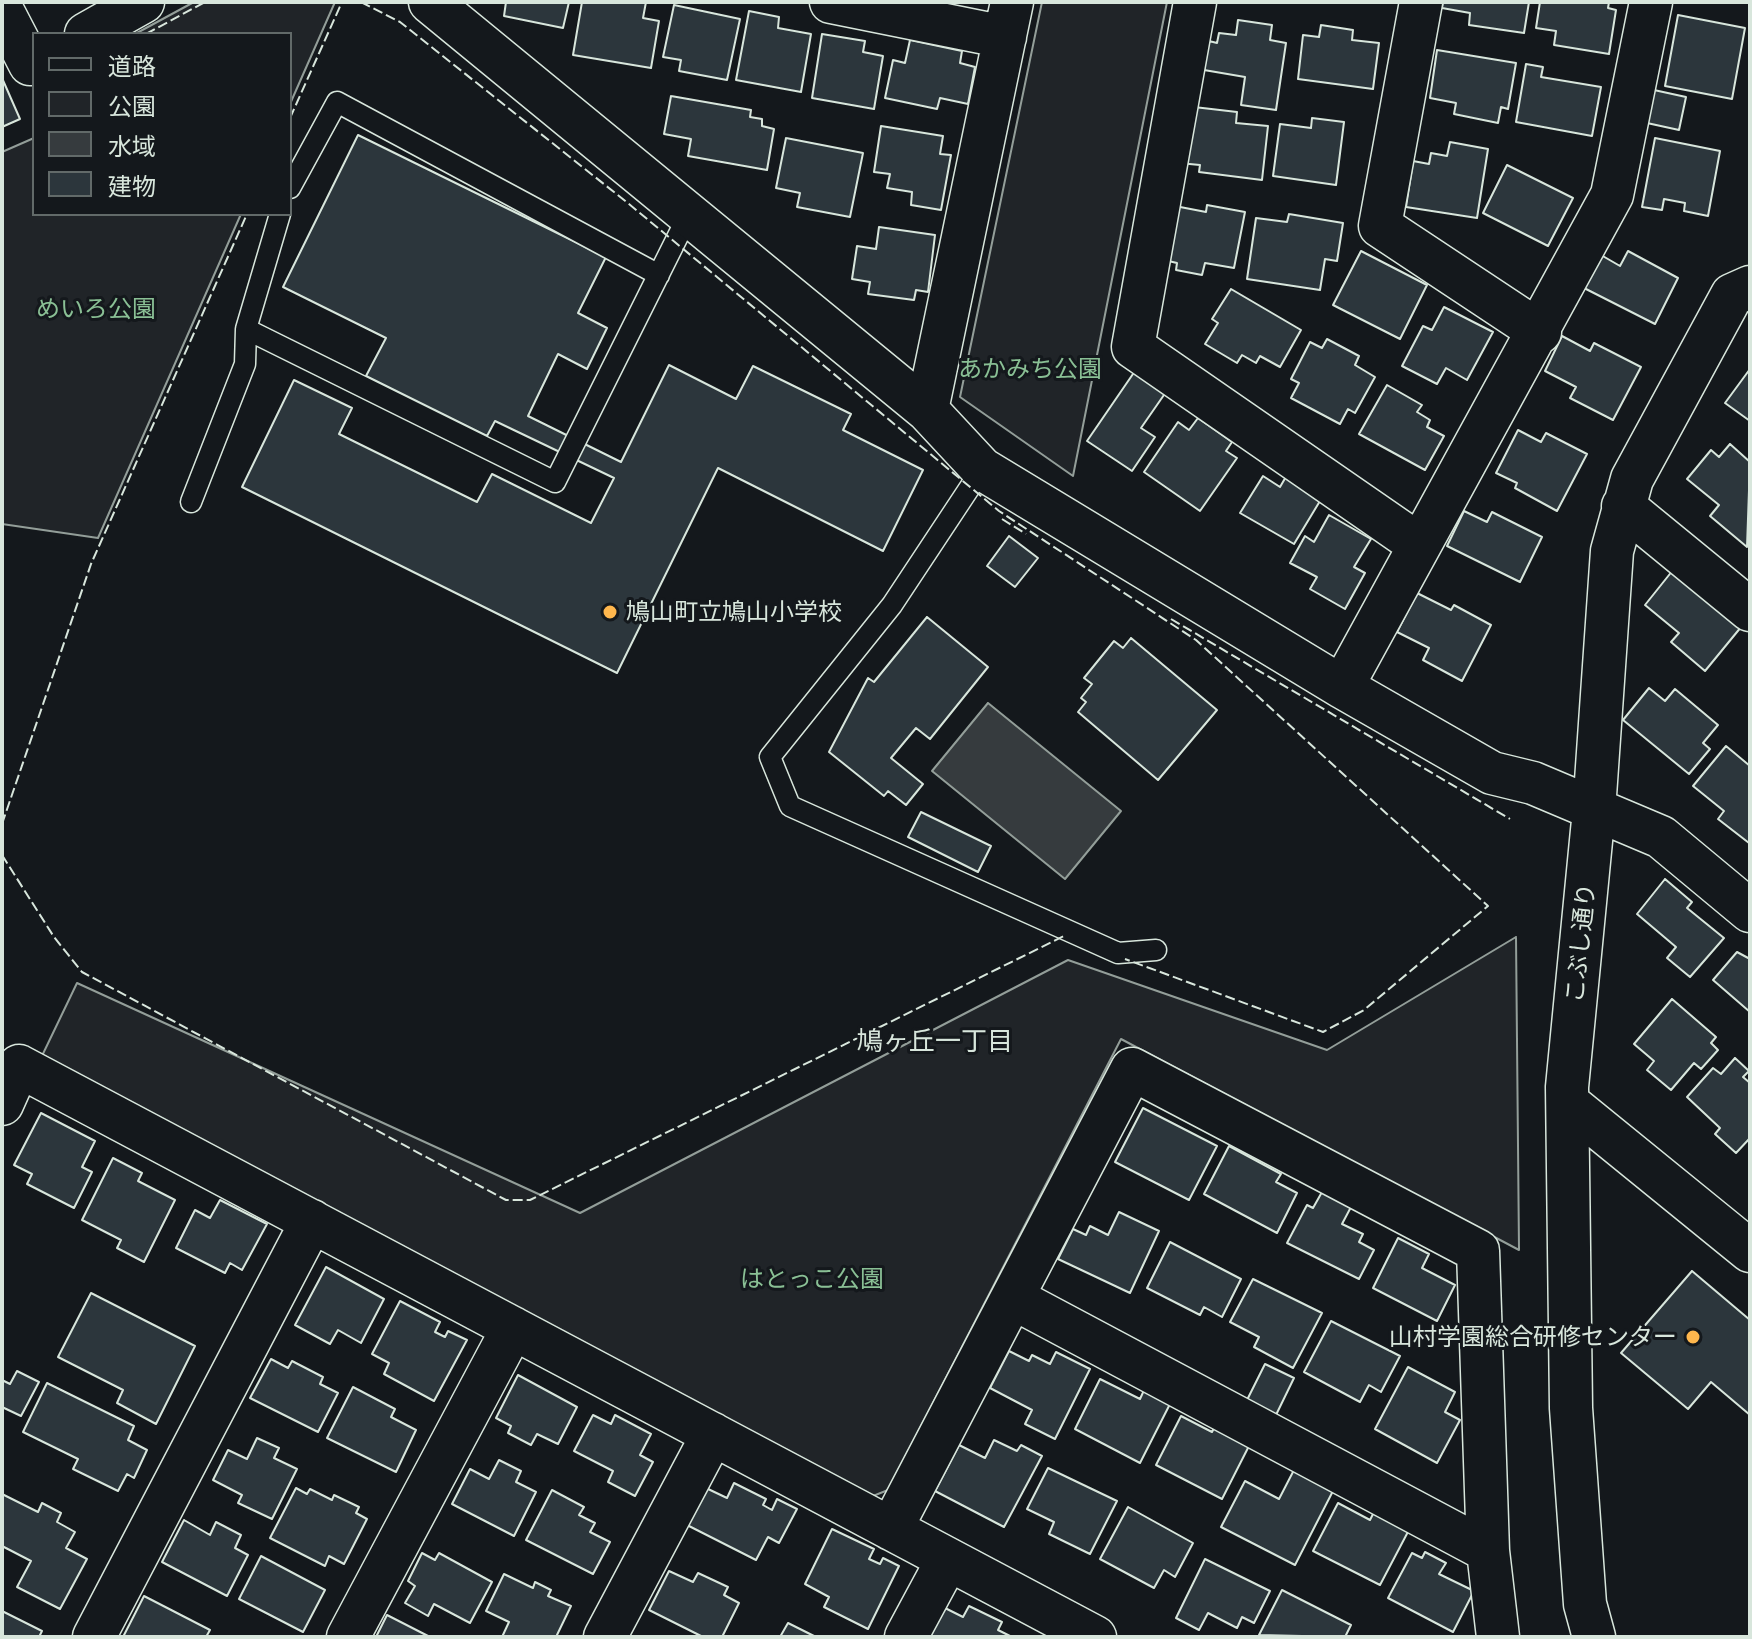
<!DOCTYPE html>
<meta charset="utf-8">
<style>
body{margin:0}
#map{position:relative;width:1752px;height:1639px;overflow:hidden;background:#14181c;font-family:"Asap Condensed","Noto Sans JP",sans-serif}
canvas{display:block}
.frame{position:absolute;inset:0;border:4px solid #d8e6dc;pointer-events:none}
.legend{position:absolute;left:32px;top:32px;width:260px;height:184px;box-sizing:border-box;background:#14181c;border:2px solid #626a69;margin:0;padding:10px 14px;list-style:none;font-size:24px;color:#d8e6dc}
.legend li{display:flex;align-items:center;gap:16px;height:40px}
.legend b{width:40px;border:2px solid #626a69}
</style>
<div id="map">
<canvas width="1752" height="1639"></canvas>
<div class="frame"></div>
<ul class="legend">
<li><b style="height:10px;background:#14181c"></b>道路</li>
<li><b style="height:22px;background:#202428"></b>公園</li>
<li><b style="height:22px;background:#363b3e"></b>水域</li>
<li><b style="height:22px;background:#2c363c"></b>建物</li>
</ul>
</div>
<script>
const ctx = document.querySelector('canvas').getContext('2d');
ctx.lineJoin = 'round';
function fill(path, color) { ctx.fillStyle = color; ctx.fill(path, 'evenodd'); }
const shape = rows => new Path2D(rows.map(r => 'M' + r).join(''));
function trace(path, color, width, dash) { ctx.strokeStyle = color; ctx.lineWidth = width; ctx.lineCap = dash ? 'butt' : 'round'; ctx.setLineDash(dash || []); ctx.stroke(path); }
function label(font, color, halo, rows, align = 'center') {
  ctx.font = font + ' "Asap Condensed","Noto Sans JP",sans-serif'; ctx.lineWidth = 6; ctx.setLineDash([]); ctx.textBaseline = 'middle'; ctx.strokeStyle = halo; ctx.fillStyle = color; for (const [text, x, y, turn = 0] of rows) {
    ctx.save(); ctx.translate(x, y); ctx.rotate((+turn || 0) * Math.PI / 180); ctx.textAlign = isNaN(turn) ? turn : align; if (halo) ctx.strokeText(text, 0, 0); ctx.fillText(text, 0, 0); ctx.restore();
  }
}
const green = shape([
 [194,2,335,2,290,104,290,34,135,34,194,2],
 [1042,2,1167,2,1073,476,960,397,1042,2],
 [34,138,34,214,241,214,98,538,2,524,2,152,34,138],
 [1516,937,1519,1250,1121,1039,888,1490,873,1496,40,1060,77,983,580,1213,1068,960,1327,1050,1516,937]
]);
fill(green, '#202428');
trace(green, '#939e99', 2);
const water = shape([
 [988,703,1121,811,1065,879,932,771,988,703]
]);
fill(water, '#363b3e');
trace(water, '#939e99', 2);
const building = shape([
 [506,2,569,2,563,28,504,16,506,2],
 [582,2,646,2,643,18,659,21,651,68,573,55,582,2],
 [1443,2,1529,2,1524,33,1469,25,1470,13,1442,8,1443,2],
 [1540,2,1609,2,1608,8,1616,10,1609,54,1554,45,1556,31,1536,28,1540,2],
 [674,5,740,19,727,80,679,71,681,60,663,57,674,5],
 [749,11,779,17,778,28,811,34,801,92,736,80,749,11],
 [1678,15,1745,28,1732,99,1665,86,1678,15],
 [1238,20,1272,25,1270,40,1286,43,1276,110,1241,105,1245,77,1204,70,1209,41,1217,43,1219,33,1236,35,1238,20],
 [1321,25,1353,30,1352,40,1379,43,1373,89,1298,79,1303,35,1319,37,1321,25],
 [822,34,865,41,863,52,883,56,874,109,812,98,822,34],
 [910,40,962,51,960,63,975,67,968,104,940,98,937,109,885,98,893,60,905,63,910,40],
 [1437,50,1516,63,1508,109,1501,107,1498,123,1454,114,1456,103,1430,98,1437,50],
 [1526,64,1543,67,1541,77,1601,87,1592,136,1516,122,1526,64],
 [2,78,20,119,2,127,2,78],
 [1654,90,1686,97,1679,130,1647,123,1654,90],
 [671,96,751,110,750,117,762,119,762,126,774,129,767,170,688,156,691,139,664,134,671,96],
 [1194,107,1237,112,1236,123,1268,126,1262,180,1199,172,1200,165,1179,163,1194,107],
 [1312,118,1344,122,1336,185,1273,176,1280,124,1311,128,1312,118],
 [881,126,943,136,940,154,951,155,941,210,911,205,912,192,887,188,890,174,874,172,881,126],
 [358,135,606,257,578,313,607,328,587,369,558,354,528,416,621,462,669,365,736,399,753,366,851,414,843,430,923,470,883,551,718,468,617,673,242,487,294,380,352,408,339,434,477,502,492,474,591,523,614,478,495,421,487,436,366,376,386,338,283,287,358,135],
 [786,138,863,153,850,217,797,207,800,193,776,188,786,138],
 [1655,138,1720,151,1708,216,1684,211,1685,203,1664,199,1662,210,1642,207,1655,138],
 [1450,142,1488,149,1477,218,1406,207,1413,161,1429,164,1431,153,1447,156,1450,142],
 [1507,165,1573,198,1548,246,1483,213,1507,165],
 [1207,205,1245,212,1234,268,1205,263,1202,275,1176,270,1177,263,1164,260,1175,206,1206,212,1207,205],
 [1289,214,1343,223,1337,261,1325,259,1320,290,1247,279,1256,218,1287,222,1289,214],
 [879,227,935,235,928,292,916,290,914,300,868,294,870,282,852,279,857,246,876,249,879,227],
 [1361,251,1427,285,1400,339,1333,305,1361,251],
 [1628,251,1678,278,1655,324,1584,288,1601,255,1620,266,1628,251],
 [1231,289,1301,330,1280,367,1260,356,1256,363,1242,355,1237,363,1205,344,1218,323,1212,319,1231,289],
 [1444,307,1493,332,1467,380,1446,368,1437,384,1402,366,1423,326,1432,330,1444,307],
 [1562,336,1590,351,1594,343,1641,367,1613,420,1570,398,1576,387,1545,371,1562,336],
 [1327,339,1359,356,1355,365,1375,377,1355,413,1348,409,1340,424,1291,398,1299,383,1291,379,1310,342,1322,348,1327,339],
 [1750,369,1750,421,1725,403,1750,369],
 [1135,371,1166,392,1141,428,1155,437,1132,471,1087,441,1135,371],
 [1387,385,1422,405,1417,412,1430,420,1427,427,1444,436,1425,470,1359,434,1387,385],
 [1198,418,1232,442,1226,451,1237,458,1200,511,1144,472,1178,422,1189,430,1198,418],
 [1518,430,1541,442,1546,433,1587,454,1557,511,1515,488,1517,483,1496,473,1518,430],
 [1730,444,1750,462,1747,547,1710,516,1719,505,1687,479,1711,450,1719,457,1730,444],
 [1287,475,1323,496,1294,544,1240,513,1263,476,1280,487,1287,475],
 [1464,511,1487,522,1492,512,1542,537,1520,582,1447,546,1464,511],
 [1329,515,1371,539,1354,567,1365,573,1345,609,1310,589,1317,577,1290,563,1305,536,1314,542,1329,515],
 [1009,536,1038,558,1015,587,987,566,1009,536],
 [1677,565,1746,621,1705,671,1671,642,1679,633,1645,605,1677,565],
 [1417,593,1451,610,1454,605,1491,625,1462,681,1423,660,1429,648,1397,632,1417,593],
 [927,617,988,667,930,739,916,728,891,758,923,784,906,805,888,791,884,796,829,752,868,678,874,682,927,617],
 [1131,638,1217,710,1158,780,1078,712,1086,702,1081,698,1092,684,1084,678,1114,641,1123,648,1131,638],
 [1649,688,1665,701,1675,689,1718,725,1703,743,1710,749,1689,774,1623,720,1649,688],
 [1726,746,1750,766,1749,843,1718,819,1724,811,1693,786,1726,746],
 [921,812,991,846,978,872,908,837,921,812],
 [1665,879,1692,902,1687,908,1724,938,1690,977,1667,958,1676,947,1637,914,1665,879],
 [1737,952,1750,959,1750,1012,1713,980,1737,952],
 [1672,999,1716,1037,1711,1043,1718,1050,1701,1069,1694,1063,1671,1090,1647,1070,1654,1061,1634,1044,1672,999],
 [1735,1058,1749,1071,1743,1077,1750,1083,1750,1138,1736,1153,1715,1134,1720,1128,1687,1097,1713,1068,1721,1074,1735,1058],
 [1143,1108,1217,1146,1189,1200,1115,1162,1143,1108],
 [41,1113,95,1141,82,1167,92,1172,74,1208,27,1184,32,1174,14,1165,41,1113],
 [1229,1146,1281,1174,1276,1182,1297,1193,1277,1233,1204,1194,1229,1146],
 [113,1158,142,1173,138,1181,175,1200,144,1262,117,1248,121,1240,82,1220,113,1158],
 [1322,1192,1351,1207,1342,1224,1363,1234,1359,1242,1374,1250,1359,1279,1287,1243,1307,1205,1313,1208,1322,1192],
 [220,1200,267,1224,242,1270,230,1263,225,1273,176,1248,195,1210,210,1218,220,1200],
 [1119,1212,1159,1231,1130,1293,1058,1259,1073,1229,1086,1235,1090,1226,1108,1235,1119,1212],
 [1398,1238,1429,1254,1422,1268,1455,1285,1437,1321,1373,1288,1398,1238],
 [1170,1242,1241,1279,1222,1317,1204,1307,1200,1315,1147,1288,1170,1242],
 [326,1267,384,1299,361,1343,338,1330,330,1344,295,1325,326,1267],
 [1692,1271,1750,1320,1750,1415,1711,1382,1688,1409,1621,1353,1692,1271],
 [1253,1279,1322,1313,1293,1368,1254,1347,1259,1337,1230,1322,1253,1279],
 [91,1293,195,1346,156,1424,117,1403,123,1390,58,1357,91,1293],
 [400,1301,440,1322,435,1332,445,1337,448,1331,467,1340,434,1401,384,1374,389,1363,372,1354,400,1301],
 [1331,1321,1400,1356,1381,1392,1369,1385,1360,1402,1304,1372,1331,1321],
 [1009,1351,1029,1361,1032,1355,1050,1364,1056,1352,1090,1369,1055,1439,1025,1424,1032,1410,990,1388,1009,1351],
 [271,1359,288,1368,292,1361,323,1377,320,1384,338,1393,318,1432,250,1398,271,1359],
 [1265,1364,1294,1378,1275,1417,1246,1402,1265,1364],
 [1408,1367,1455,1392,1445,1412,1460,1420,1437,1463,1375,1429,1408,1367],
 [17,1371,39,1382,21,1416,2,1407,2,1380,10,1384,17,1371],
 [518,1375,577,1407,558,1444,537,1434,531,1445,508,1433,511,1426,496,1418,518,1375],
 [1100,1379,1140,1399,1145,1388,1171,1402,1140,1463,1075,1429,1100,1379],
 [47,1383,134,1426,128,1440,147,1450,134,1478,127,1474,118,1491,73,1469,78,1459,23,1432,47,1383],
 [353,1387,395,1409,391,1417,416,1430,396,1472,327,1438,353,1387],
 [593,1415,611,1424,615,1415,651,1434,640,1455,653,1462,635,1496,608,1482,613,1471,574,1451,593,1415],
 [1181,1416,1212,1432,1216,1424,1251,1442,1222,1499,1156,1465,1181,1416],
 [257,1438,279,1448,274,1458,297,1469,272,1519,238,1503,242,1495,213,1480,228,1450,247,1459,257,1438],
 [994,1440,1017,1451,1021,1445,1042,1456,1004,1527,935,1491,959,1445,985,1458,994,1440],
 [499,1460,521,1471,516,1482,536,1492,514,1536,452,1504,470,1469,489,1479,499,1460],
 [1048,1468,1117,1501,1090,1554,1049,1534,1054,1522,1027,1509,1048,1468],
 [1295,1468,1334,1489,1295,1565,1221,1527,1245,1481,1279,1499,1295,1468],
 [734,1483,766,1499,763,1505,772,1510,777,1499,797,1509,779,1543,768,1537,756,1560,687,1525,706,1488,727,1498,734,1483],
 [296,1488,307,1494,310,1489,332,1500,334,1495,359,1507,356,1513,367,1519,344,1564,329,1556,325,1566,270,1538,296,1488],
 [552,1490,584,1507,579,1515,595,1523,590,1532,610,1542,593,1574,526,1540,552,1490],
 [2,1494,38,1512,42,1503,61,1513,57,1522,75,1532,66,1548,87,1559,60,1609,17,1587,31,1561,2,1546,2,1494],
 [1338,1503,1370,1520,1375,1510,1410,1528,1380,1585,1313,1551,1338,1503],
 [1128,1507,1193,1543,1175,1577,1164,1570,1154,1588,1100,1559,1128,1507],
 [184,1520,210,1535,216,1522,241,1535,235,1548,248,1555,227,1596,162,1562,184,1520],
 [832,1529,874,1549,869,1559,880,1564,883,1558,899,1566,868,1629,824,1607,829,1597,805,1584,832,1529],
 [1425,1552,1446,1563,1439,1574,1474,1591,1453,1632,1388,1598,1412,1553,1422,1558,1425,1552],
 [422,1553,435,1560,439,1553,492,1582,470,1623,434,1604,428,1616,405,1603,415,1586,408,1581,422,1553],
 [261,1556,325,1590,303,1632,239,1599,261,1556],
 [1205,1559,1270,1591,1254,1623,1242,1617,1237,1628,1208,1613,1199,1630,1176,1618,1205,1559],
 [669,1571,693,1582,698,1573,728,1587,724,1595,739,1603,722,1637,703,1637,649,1610,669,1571],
 [504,1574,533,1588,535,1582,551,1590,548,1596,571,1606,556,1637,502,1637,509,1622,486,1611,504,1574],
 [1282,1590,1351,1625,1345,1637,1259,1635,1282,1590],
 [144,1596,210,1630,206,1637,123,1637,144,1596],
 [969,1606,1002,1622,998,1630,1012,1637,929,1637,945,1608,963,1617,969,1606],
 [2,1611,42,1631,39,1637,2,1637,2,1611],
 [387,1615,430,1637,376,1637,387,1615],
 [788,1623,816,1637,780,1637,788,1623]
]);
fill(building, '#2c363c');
trace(building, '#d8e6dc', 2);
const lane = shape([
 [290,188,337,102,659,275],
 [280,214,246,329,555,482,690,212],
 [982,469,892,605,770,757,790,806,1118,953,1156,950],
 [191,502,245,364,246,329]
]);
const street = shape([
 [430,2,927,410,982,469,1342,687,1492,773,1533,783,1661,837,1750,911],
 [831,2,1005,37],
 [1195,2,1133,347,1418,544],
 [1421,2,1380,226,1540,332],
 [2,10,30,64,34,62],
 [86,34,143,2],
 [927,410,1012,2],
 [1623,506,1750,610],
 [1342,687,1612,195,1651,2],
 [1568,1103,1750,1251],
 [2,1104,19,1066,1095,1637],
 [1013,1298,1488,1551],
 [891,1529,1132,1069,1478,1251,1488,1551,1498,1637],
 [94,1637,312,1221],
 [348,1637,513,1328],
 [605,1637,713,1434],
 [906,1637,948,1559],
 [1594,1637,1585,1604,1571,1408,1567,1087,1594,810,1612,551,1632,479,1732,295,1750,287]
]);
trace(lane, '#d8e6dc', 23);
trace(street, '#d8e6dc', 45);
trace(lane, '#14181c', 20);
trace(street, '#14181c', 42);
trace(shape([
 [361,2,400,22,629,204,999,511,1196,640,1488,906,1364,1010,1323,1032,1125,959],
 [146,34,205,2],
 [290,118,342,2],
 [1002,519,1026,534],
 [1171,619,1510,819],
 [2,824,91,564,247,214],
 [2,855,54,937,82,972,506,1200,530,1200,1064,936]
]), '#d8e6dc', 2, [10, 4]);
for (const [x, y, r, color] of [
 [610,612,8,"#ffb74d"],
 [1693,1337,8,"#ffb74d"]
]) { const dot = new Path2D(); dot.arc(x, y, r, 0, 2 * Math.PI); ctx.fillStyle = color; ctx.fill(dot); trace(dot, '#14181c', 3); }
label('24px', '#8ac095', '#14181c', [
 ["めいろ公園",96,309],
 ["あかみち公園",1030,369],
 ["はとっこ公園",812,1279]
]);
label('24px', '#d8e6dc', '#14181c', [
 ["鳩山町立鳩山小学校",626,612],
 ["山村学園総合研修センター",1677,1337,"right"]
], 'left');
label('24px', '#d8e6dc', '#14181c', [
 ["こぶし通り",1581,943,-84]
]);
label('26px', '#d8e6dc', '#14181c', [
 ["鳩ヶ丘一丁目",935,1042]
]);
</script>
